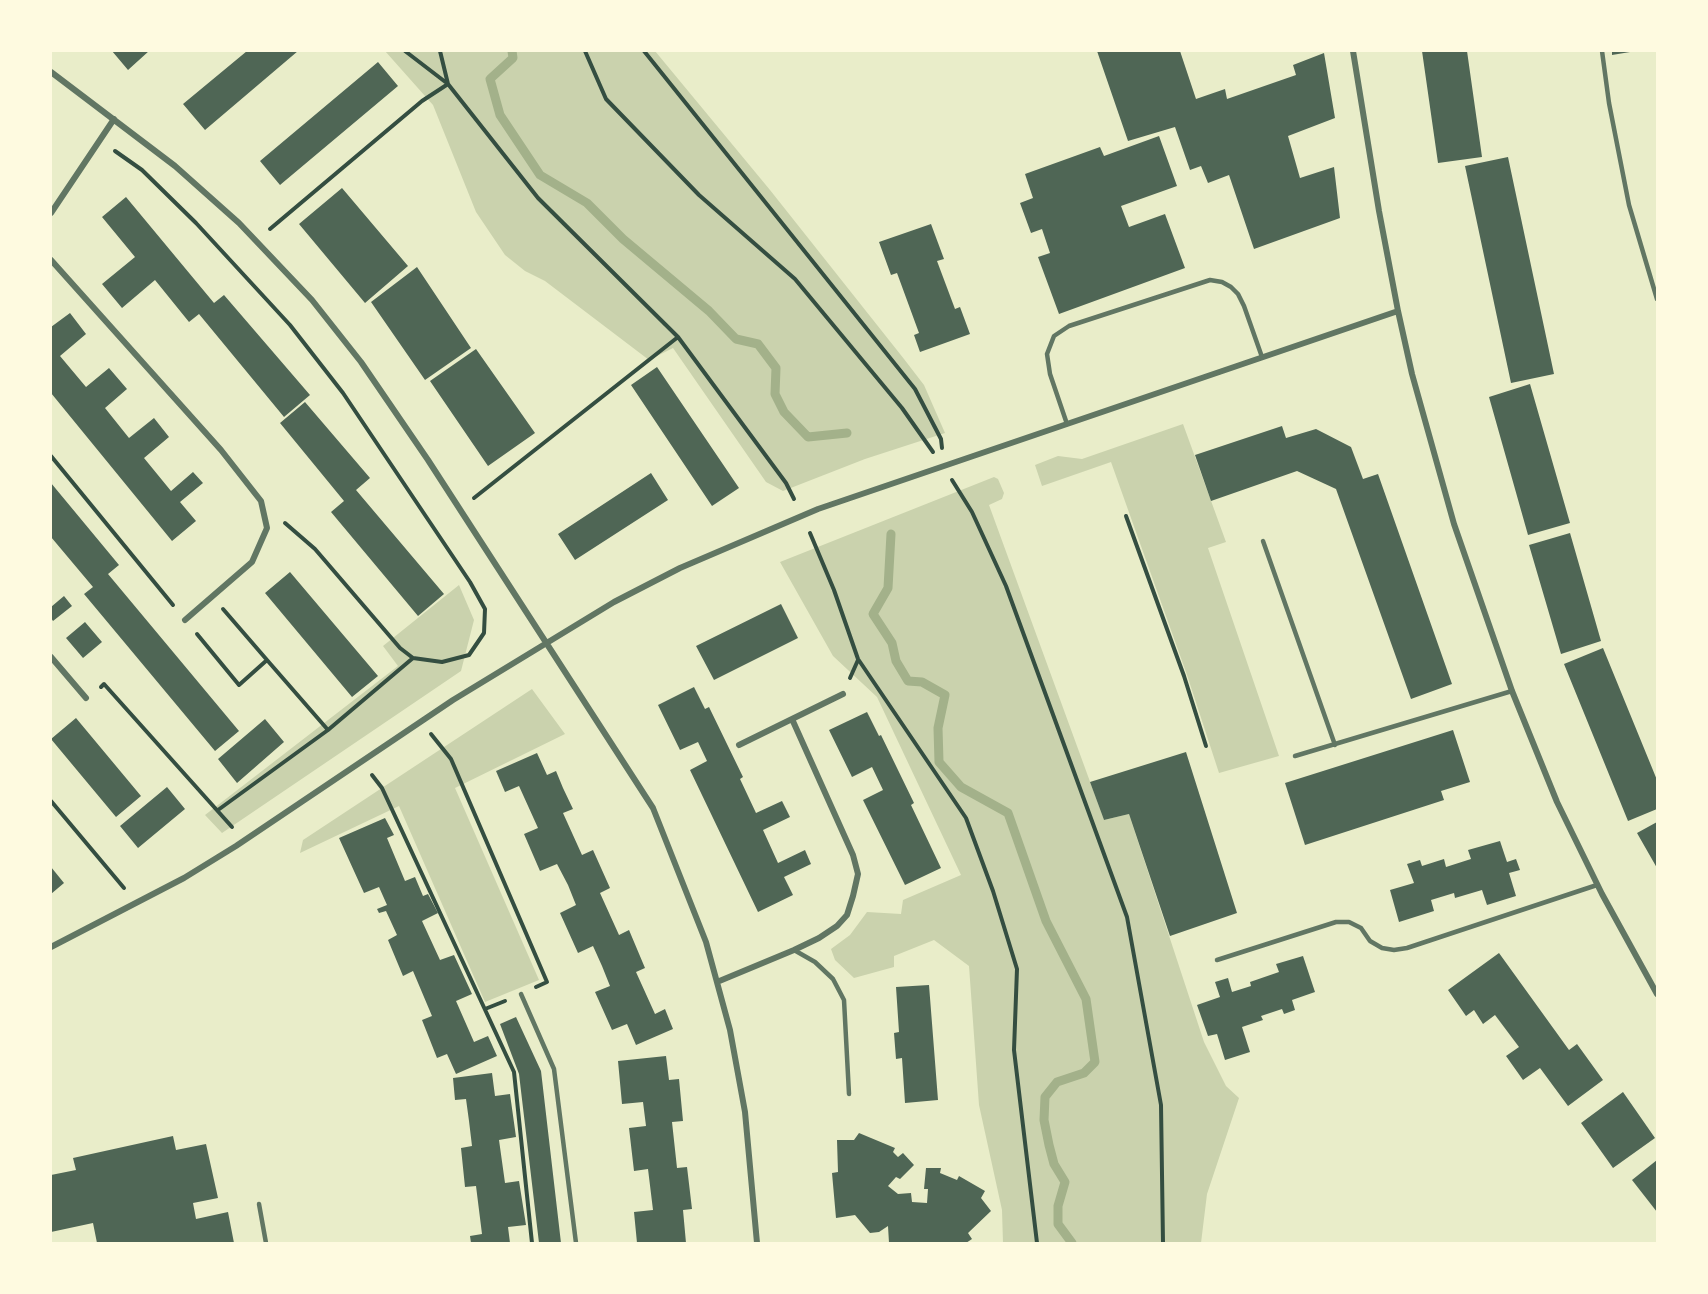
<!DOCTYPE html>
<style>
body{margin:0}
#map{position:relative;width:1708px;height:1294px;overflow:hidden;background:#e9edc9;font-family:"Nunito Sans",sans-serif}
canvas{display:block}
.frame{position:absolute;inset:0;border:52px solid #fefae0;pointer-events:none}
</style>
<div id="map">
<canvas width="1708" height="1294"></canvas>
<div class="frame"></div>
</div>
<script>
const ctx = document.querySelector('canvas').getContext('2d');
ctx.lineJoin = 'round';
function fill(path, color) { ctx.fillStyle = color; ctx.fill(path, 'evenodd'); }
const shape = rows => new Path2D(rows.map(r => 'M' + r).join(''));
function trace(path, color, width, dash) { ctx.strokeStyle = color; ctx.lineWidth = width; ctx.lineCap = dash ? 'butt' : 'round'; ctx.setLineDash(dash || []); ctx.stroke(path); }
fill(shape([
 [385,51,655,51,770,190,904,359,924,385,945,433,865,459,783,491,766,482,673,348,649,360,545,281,525,271,505,255,476,212,433,105],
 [1183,424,1226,542,1208,548,1279,756,1219,773,1187,675,1111,462,1042,486,1035,465,1058,456,1082,459],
 [994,477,998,479,1004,493,1002,499,989,505,1104,820,1129,814,1204,1042,1226,1086,1239,1098,1207,1194,1201,1243,1003,1243,1002,1210,979,1105,969,966,934,940,894,956,894,967,854,978,835,960,831,949,850,935,867,912,901,914,903,900,961,875,877,697,833,656,780,562],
 [459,585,474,620,461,671,222,833,205,815,398,666,383,646],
 [532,689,565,734,455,788,539,980,485,1002,399,806,300,853,303,840]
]), '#cad2ad');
trace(shape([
 [512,51,513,58,490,79,500,115,540,175,587,203,623,239,709,311,736,339,758,344,776,368,775,394,784,412,808,437,847,433],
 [891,534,888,588,873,614,892,643,896,661,908,681,922,682,945,695,938,728,939,762,961,787,1008,813,1046,921,1086,999,1095,1062,1084,1073,1057,1082,1045,1097,1044,1120,1049,1145,1054,1164,1065,1182,1058,1206,1058,1224,1072,1243]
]), '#a3b18a', 9);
fill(shape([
 [112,51,149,51,128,70],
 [247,51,298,51,205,130,183,104],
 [1097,51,1180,51,1196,99,1225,89,1227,99,1296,75,1293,65,1324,53,1335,118,1288,136,1300,178,1334,167,1340,218,1254,249,1229,175,1208,183,1201,166,1190,170,1175,127,1128,141],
 [1422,51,1467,51,1482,157,1438,163],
 [1612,51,1629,51,1630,52,1612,55],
 [378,62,398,86,280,185,260,161],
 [1159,136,1177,186,1121,206,1129,227,1165,214,1185,268,1059,314,1038,257,1050,253,1042,229,1031,233,1020,203,1033,198,1025,174,1100,147,1104,156],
 [1508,157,1554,374,1511,383,1465,166],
 [342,188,408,266,365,303,299,224],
 [126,197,214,303,224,295,310,395,284,417,199,314,189,322,155,280,122,308,102,284,135,257,102,217],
 [931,224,944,259,937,261,955,309,960,307,970,334,920,352,914,335,919,333,897,273,891,275,879,242],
 [417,267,471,348,425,380,371,302],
 [70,313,86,334,60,356,86,387,109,368,127,389,105,408,129,438,154,418,169,437,144,458,171,491,193,472,203,483,180,502,196,521,172,541,51,393,51,327],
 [476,349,535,433,488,466,430,381],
 [657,367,739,488,712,506,631,385],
 [1530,384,1570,523,1528,535,1489,397],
 [305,402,370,478,356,490,444,594,418,616,331,512,344,501,280,423],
 [1282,426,1286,438,1316,429,1351,447,1363,479,1378,474,1452,684,1411,699,1336,489,1297,471,1211,501,1195,455],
 [651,473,668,500,575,560,558,534],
 [51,483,119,565,108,574,239,731,215,751,84,594,93,587,51,537],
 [1570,533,1601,641,1561,654,1529,545],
 [290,572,378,676,352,697,265,593],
 [64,596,72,606,53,621,51,618,51,607],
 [781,604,798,638,714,680,696,646],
 [85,622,102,642,83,658,66,638],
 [1603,648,1657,780,1657,809,1628,821,1564,664],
 [694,687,705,709,709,707,743,777,740,779,756,813,782,801,790,817,763,830,778,863,805,850,811,864,784,877,793,895,758,912,690,770,707,761,698,742,680,750,658,705],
 [867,712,879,736,881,735,914,803,911,805,941,868,905,885,863,800,883,790,872,767,852,777,829,730],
 [76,718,141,796,116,817,51,739],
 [265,719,284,742,237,783,218,759],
 [1453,730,1470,782,1441,791,1444,800,1305,845,1285,783],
 [1186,752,1237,913,1170,936,1129,814,1104,820,1090,782],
 [537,753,547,775,556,771,563,788,573,809,563,813,582,855,593,850,610,888,600,893,619,935,629,930,645,968,636,972,655,1014,665,1009,673,1029,636,1045,627,1024,612,1030,595,992,610,986,602,966,593,946,578,953,560,913,576,905,568,885,557,864,540,871,524,834,538,828,519,786,505,792,496,771],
 [167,787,185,809,138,848,120,826],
 [385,818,394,835,387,838,405,881,415,877,423,896,428,894,438,913,422,921,440,960,454,955,472,994,456,1001,474,1042,488,1036,497,1056,456,1074,447,1054,437,1058,422,1020,432,1016,413,971,403,976,388,940,397,935,386,911,379,913,377,909,387,905,379,887,364,893,339,838],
 [1657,822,1657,868,1637,833],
 [1500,841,1507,862,1516,859,1520,870,1509,873,1516,896,1487,905,1482,890,1455,898,1454,893,1431,900,1434,911,1399,922,1390,890,1414,883,1407,864,1420,860,1422,866,1444,859,1446,867,1471,859,1468,850],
 [51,867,64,883,51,894],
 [1499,953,1569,1050,1577,1044,1603,1080,1568,1106,1540,1068,1523,1080,1506,1056,1519,1047,1495,1015,1483,1024,1474,1010,1466,1016,1448,990],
 [1303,956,1315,992,1292,1000,1295,1010,1284,1014,1282,1009,1261,1016,1263,1020,1242,1027,1250,1052,1225,1060,1217,1034,1208,1036,1197,1005,1220,997,1215,982,1228,978,1232,992,1251,986,1250,982,1279,972,1276,964],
 [929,985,938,1100,905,1103,902,1058,896,1059,894,1033,899,1032,896,987],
 [516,1017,541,1071,561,1243,539,1243,519,1074,500,1024],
 [666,1056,669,1080,679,1079,683,1121,672,1122,677,1168,687,1167,692,1209,683,1210,686,1243,637,1243,634,1212,653,1210,648,1169,634,1171,629,1128,646,1126,643,1102,622,1104,618,1061],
 [492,1073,495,1096,510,1094,516,1137,499,1140,505,1183,519,1181,526,1225,508,1227,510,1243,471,1243,470,1236,482,1234,476,1186,465,1187,461,1148,472,1146,469,1121,466,1099,455,1100,453,1078],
 [1623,1092,1655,1138,1613,1168,1581,1123],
 [859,1133,895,1148,893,1152,898,1157,903,1153,914,1165,900,1179,896,1177,888,1186,898,1194,911,1193,912,1202,927,1203,928,1189,924,1189,926,1168,941,1168,940,1173,957,1180,959,1176,985,1191,981,1198,991,1211,968,1233,972,1239,966,1243,889,1243,888,1226,879,1232,870,1233,855,1215,836,1218,832,1173,838,1172,837,1140,854,1140],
 [173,1136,176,1150,206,1144,218,1198,193,1203,196,1219,228,1212,234,1243,97,1243,93,1223,51,1232,51,1175,76,1170,73,1158],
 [1657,1160,1657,1212,1632,1180]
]), '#4f6655');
trace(shape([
 [405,51,448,84,538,198,678,337,786,483,794,499],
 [585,51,606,99,699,195,795,279,902,408,933,452],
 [644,51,915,389,941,439,942,448],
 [115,151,142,170,196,223,290,325,343,393,470,582,485,609,484,633,469,655,442,662,413,658,400,648,315,549,285,523],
 [270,229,422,101,448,84,440,51],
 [51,456,173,605],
 [952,480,972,512,1006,586,1127,917,1161,1105,1163,1243],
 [474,498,678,337],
 [1126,516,1184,676,1206,746],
 [810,533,834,590,858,659,966,818,993,891,1017,969,1014,1050,1037,1243],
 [223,609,267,660],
 [197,634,239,685,267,660,328,730,413,658],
 [850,678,858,660],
 [101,687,104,684,232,827],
 [431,734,451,759,547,982,536,987],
 [372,775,382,788,514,1072,532,1243],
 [51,801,124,888],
 [218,810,328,730],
 [485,1009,505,1001]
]), '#344e41', 4);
trace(shape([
 [1602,51,1609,103,1629,205,1657,299],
 [1067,424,1050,374,1047,354,1054,336,1069,326,1210,280,1222,282,1231,287,1238,294,1244,306,1262,357],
 [1263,541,1335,745],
 [1295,756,1512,691],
 [794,950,815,962,833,979,844,1000,849,1094],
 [1217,960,1336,922,1349,922,1361,928,1370,941,1382,948,1394,950,1407,948,1597,885],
 [521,994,554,1069,576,1243],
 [259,1204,266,1243]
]), '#617663', 4.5);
trace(shape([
 [1353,51,1379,211,1398,311,1412,374,1454,524,1512,691,1557,802,1602,894,1657,994],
 [51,72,175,166,239,223,312,300,361,362,428,460,653,808,706,942,730,1030,745,1112,757,1243],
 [51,213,114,119],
 [51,260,221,450,261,501,267,528,252,562,185,620],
 [51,657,86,698],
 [739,745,792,719],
 [51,947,184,878,236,846,453,700,614,602,680,568,818,509,1398,311],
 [717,982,794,950,819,938,837,926,847,915,853,896,858,874,853,855,792,719,843,694]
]), '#617663', 6);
</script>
